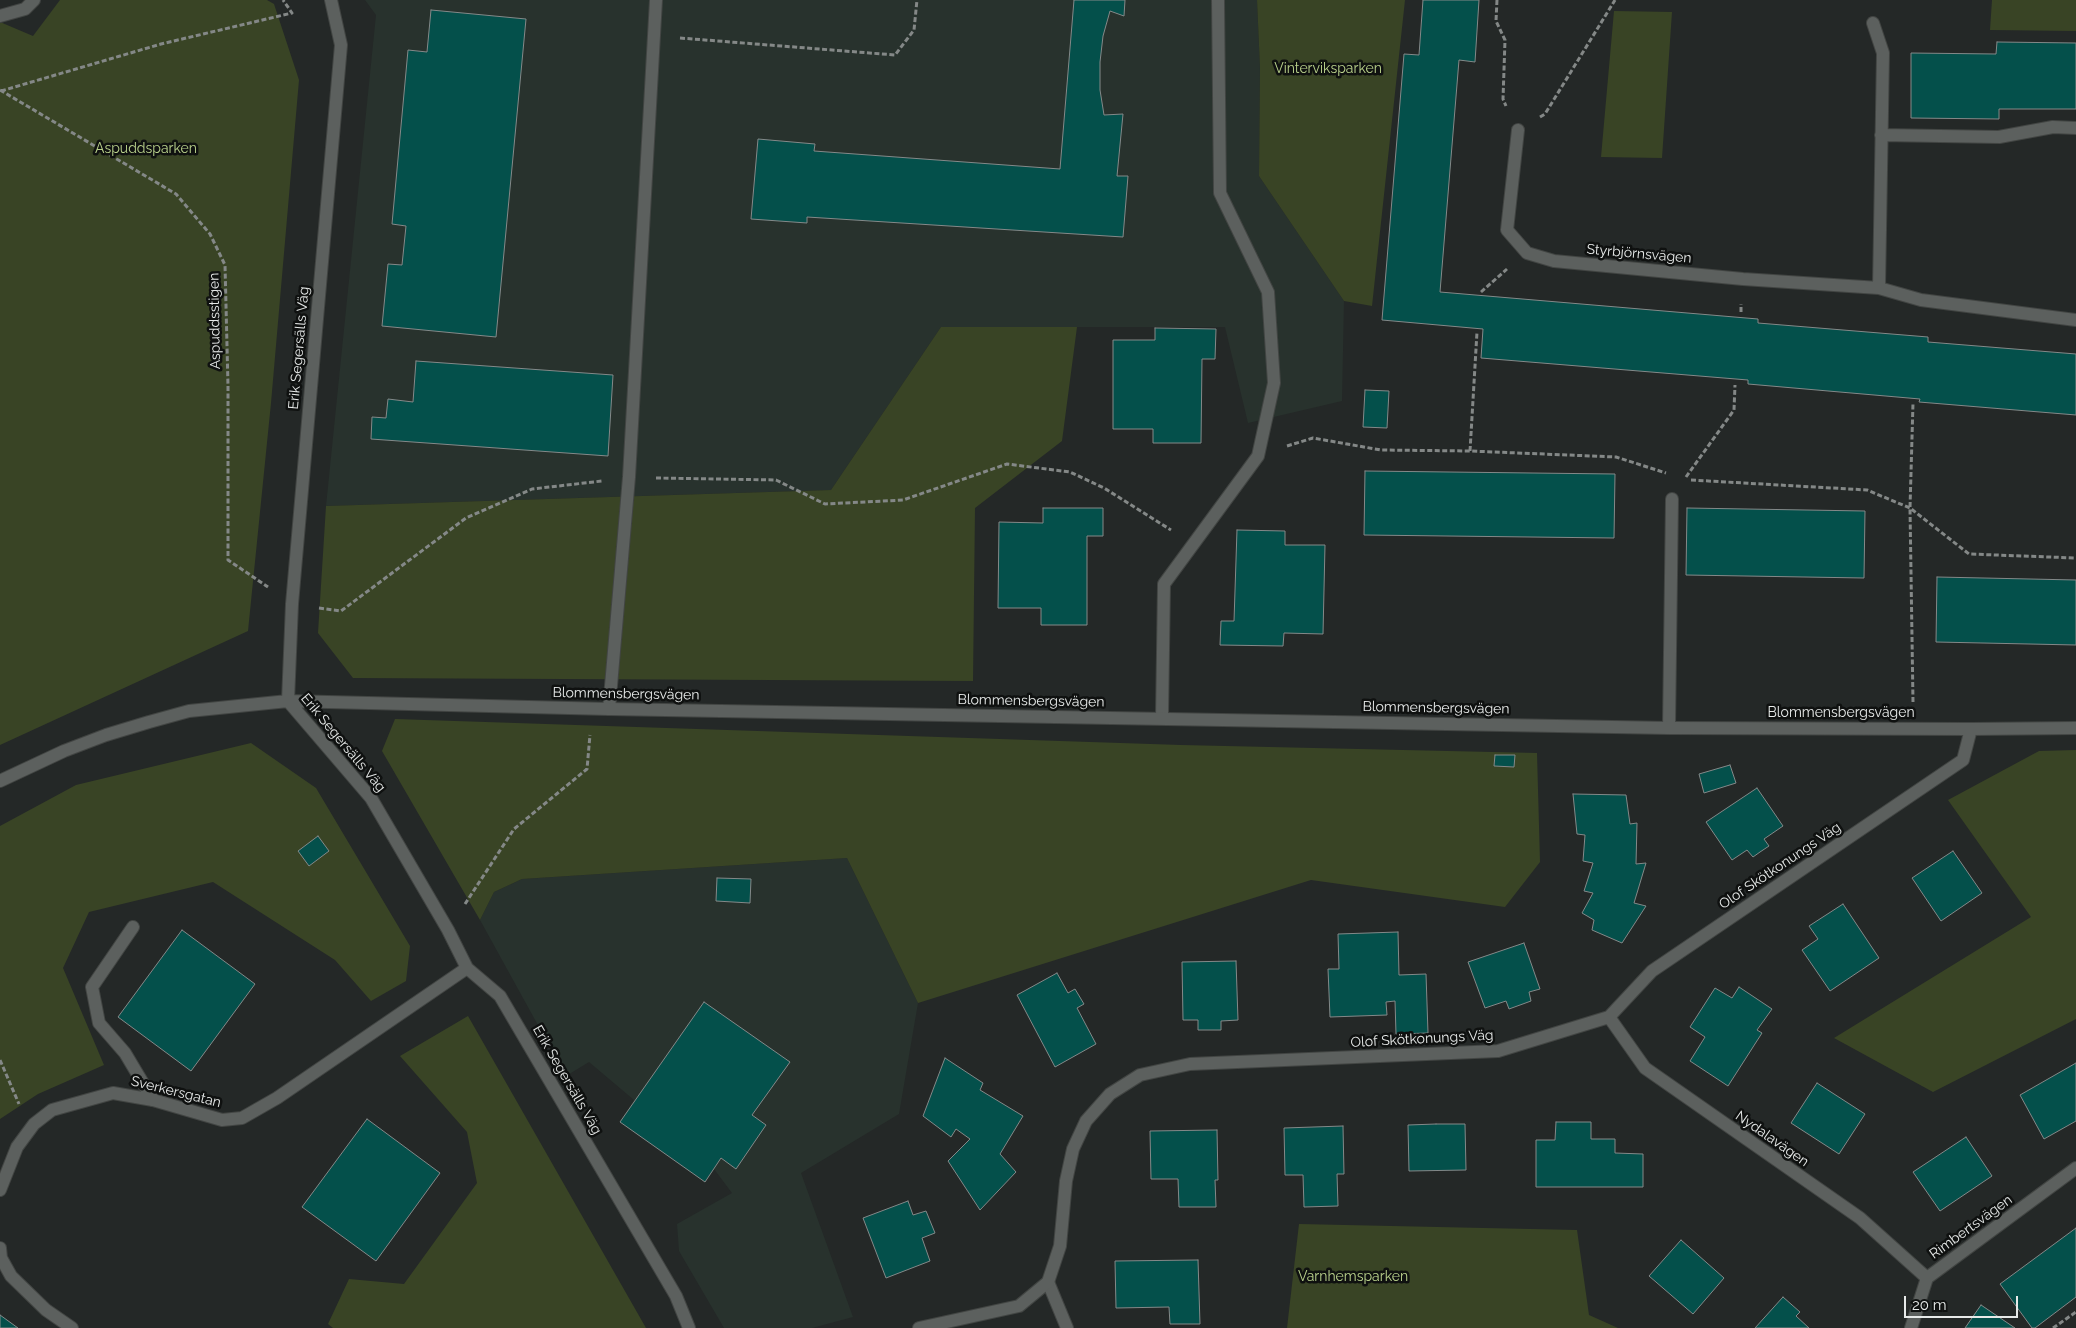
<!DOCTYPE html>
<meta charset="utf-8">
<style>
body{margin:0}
#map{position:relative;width:2076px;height:1328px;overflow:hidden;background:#242827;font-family:Raleway,sans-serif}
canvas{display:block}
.scale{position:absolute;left:1904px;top:1296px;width:114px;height:22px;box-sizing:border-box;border:2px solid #e7eae9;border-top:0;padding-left:6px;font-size:15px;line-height:18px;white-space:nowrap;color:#e7eae9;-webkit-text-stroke:4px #0f1110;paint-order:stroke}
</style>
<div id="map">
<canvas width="2076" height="1328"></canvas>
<div class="scale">20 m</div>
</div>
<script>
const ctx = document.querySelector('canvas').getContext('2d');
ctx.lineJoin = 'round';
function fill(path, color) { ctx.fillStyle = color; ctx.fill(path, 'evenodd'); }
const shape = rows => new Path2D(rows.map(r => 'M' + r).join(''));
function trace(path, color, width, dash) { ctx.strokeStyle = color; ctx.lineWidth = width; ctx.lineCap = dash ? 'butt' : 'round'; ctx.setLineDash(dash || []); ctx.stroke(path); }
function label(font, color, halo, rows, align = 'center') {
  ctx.font = font + ' Raleway,sans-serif'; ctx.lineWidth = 5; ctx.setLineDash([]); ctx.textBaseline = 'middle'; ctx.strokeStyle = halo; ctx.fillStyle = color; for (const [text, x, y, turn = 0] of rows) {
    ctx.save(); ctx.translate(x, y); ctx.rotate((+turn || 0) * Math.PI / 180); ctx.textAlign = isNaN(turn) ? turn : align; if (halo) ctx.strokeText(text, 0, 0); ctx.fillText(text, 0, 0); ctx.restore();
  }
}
fill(shape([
 [365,0,1257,0,1260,68,1259,176,1344,301,1342,401,1248,423,1225,327,941,327,831,490,326,506,376,15],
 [847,858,918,1003,899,1114,801,1173,853,1317,812,1328,724,1328,679,1251,677,1224,732,1193,714,1169,705,1182,620,1122,634,1100,589,1062,566,1076,480,920,494,892,522,879]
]), '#28322d');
fill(shape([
 [60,0,267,0,274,4,299,80,271,403,248,631,0,745,0,22,33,36],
 [1257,0,1405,0,1372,306,1344,301,1259,176,1260,68],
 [1992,0,2076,0,2076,31,1990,30],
 [1614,11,1672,12,1662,158,1601,157],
 [941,327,1077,327,1062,441,975,508,973,681,353,678,318,633,326,506,831,490],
 [395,719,1181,745,1537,753,1540,862,1505,907,1311,880,918,1003,847,858,522,879,494,892,480,920,382,751],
 [251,743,316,788,410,946,406,981,371,1001,335,960,213,882,89,912,63,968,104,1065,38,1094,0,1119,0,826,76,785],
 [2076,750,2076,1019,1933,1092,1834,1038,2031,917,1948,800,2039,751],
 [468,1016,646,1328,333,1328,328,1324,349,1279,404,1284,477,1183,467,1132,400,1056],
 [1299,1224,1577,1230,1589,1315,1618,1328,1287,1328]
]), '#394425');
const building = shape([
 [1074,0,1125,0,1124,16,1110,11,1103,36,1100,62,1100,90,1104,115,1123,114,1117,176,1128,176,1123,237,807,217,807,223,751,219,758,139,815,144,814,151,1060,169,1074,0],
 [1423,0,1479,0,1475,62,1459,60,1440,292,1758,319,1758,323,1928,337,1928,342,2076,354,2076,415,1919,402,1920,399,1748,384,1748,380,1481,358,1483,329,1382,320,1404,54,1419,55,1423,0],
 [431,10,526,19,496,337,382,326,388,264,402,265,406,226,392,224,408,50,427,52,431,10],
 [1997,42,2076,43,2076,109,1999,109,1999,119,1911,118,1911,53,1996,54,1997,42],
 [1155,328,1216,329,1215,359,1202,359,1201,443,1153,443,1153,429,1113,429,1113,340,1155,340,1155,328],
 [416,361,613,375,608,456,371,439,372,417,386,418,388,399,413,402,416,361],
 [1365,390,1389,391,1387,428,1363,427,1365,390],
 [1365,471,1615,474,1614,538,1364,535,1365,471],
 [1043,508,1103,508,1103,536,1087,536,1087,625,1041,625,1041,608,998,608,999,522,1043,523,1043,508],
 [1687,508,1865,511,1864,578,1686,575,1687,508],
 [1237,530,1285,531,1285,545,1325,545,1323,634,1284,633,1283,646,1220,645,1221,621,1234,621,1237,530],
 [1937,577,2076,580,2076,645,1936,642,1937,577],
 [1495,755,1515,755,1514,767,1494,766,1495,755],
 [1730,765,1736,783,1704,793,1699,774,1730,765],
 [1757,788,1783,826,1764,839,1769,846,1760,852,1753,857,1747,850,1732,860,1706,822,1757,788],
 [1573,794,1626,795,1630,824,1637,823,1636,864,1646,863,1634,903,1646,906,1622,943,1592,930,1594,920,1582,913,1593,893,1584,891,1593,863,1583,861,1585,835,1577,834,1573,794],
 [318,836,329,851,309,866,298,851,318,836],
 [1953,851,1982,893,1941,921,1912,878,1953,851],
 [717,878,751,879,750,903,716,901,717,878],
 [1843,904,1879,958,1830,991,1802,950,1818,939,1809,926,1843,904],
 [182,930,255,984,191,1071,118,1017,182,930],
 [1398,932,1399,975,1426,974,1428,1033,1396,1034,1395,1001,1386,1002,1387,1015,1330,1017,1328,969,1339,969,1338,934,1398,932],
 [1524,943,1540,989,1529,992,1531,1001,1509,1009,1506,1001,1485,1008,1468,962,1524,943],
 [1236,961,1238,1020,1221,1021,1221,1030,1198,1030,1198,1020,1183,1020,1182,962,1236,961],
 [1057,973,1068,993,1075,989,1084,1004,1077,1008,1096,1044,1055,1067,1017,995,1057,973],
 [1739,987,1772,1009,1757,1030,1762,1033,1728,1086,1690,1061,1705,1037,1690,1027,1715,988,1732,998,1739,987],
 [704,1002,790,1062,752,1115,766,1125,736,1169,721,1158,705,1182,620,1122,704,1002],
 [945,1058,983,1083,980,1090,1023,1116,1000,1154,1016,1172,980,1210,948,1161,970,1139,956,1129,951,1137,923,1116,945,1058],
 [2076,1063,2076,1121,2044,1139,2020,1095,2076,1063],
 [1817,1083,1865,1114,1839,1154,1791,1123,1817,1083],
 [367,1119,440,1173,376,1261,302,1207,367,1119],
 [1556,1122,1591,1122,1591,1139,1615,1139,1615,1153,1643,1154,1643,1187,1536,1187,1536,1140,1555,1140,1556,1122],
 [1436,1124,1465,1124,1466,1170,1409,1171,1408,1125,1436,1124],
 [1343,1126,1344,1174,1337,1174,1338,1206,1304,1207,1303,1175,1285,1175,1284,1128,1343,1126],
 [1217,1130,1218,1180,1215,1180,1216,1207,1179,1207,1178,1179,1151,1179,1150,1131,1217,1130],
 [1966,1137,1992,1176,1940,1211,1913,1172,1966,1137],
 [908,1201,913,1215,926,1211,935,1233,922,1238,930,1261,886,1278,863,1218,908,1201],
 [2076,1228,2076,1297,2035,1328,2032,1328,2000,1284,2076,1228],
 [1681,1240,1724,1278,1693,1314,1649,1276,1681,1240],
 [1198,1260,1200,1324,1170,1324,1169,1307,1116,1308,1115,1261,1198,1260],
 [1783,1297,1800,1312,1796,1316,1809,1328,1755,1328,1783,1297],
 [1981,1305,2015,1328,1965,1328,1981,1305],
 [0,1315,18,1328,0,1328,0,1315]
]);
fill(building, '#04504b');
trace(building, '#848989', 1);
const lane = shape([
 [0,16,25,9,34,0],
 [609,709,629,477,656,0],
 [1162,718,1164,584,1258,456,1274,383,1268,292,1220,193,1218,0],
 [1669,728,1672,499],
 [133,927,92,987,99,1023,125,1053,153,1100],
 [1048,1282,1067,1328]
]);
const street = shape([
 [331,0,341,45,292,604,288,701,371,798,448,930,467,968,500,996,676,1296,689,1328],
 [1873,23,1883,53,1879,288],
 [1518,130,1507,230,1527,253,1554,261,1743,279,1879,288,1921,300,2076,320],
 [1881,135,1999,137,2053,127,2076,128],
 [0,781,64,751,106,735,149,722,189,711,288,701,609,709,1669,728,1971,729,2076,728],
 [1609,1017,1645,1068,1860,1218,1927,1278],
 [0,1190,17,1147,34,1124,52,1110,113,1093,153,1100,222,1120,242,1118,277,1098,467,968],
 [0,1248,1,1258,11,1276,46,1310,72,1328],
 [919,1328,1019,1306,1048,1282,1060,1246,1066,1181,1073,1149,1086,1121,1110,1094,1140,1075,1190,1064,1498,1051,1609,1017,1652,971,1963,760,1971,729],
 [1911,1328,1927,1278,2076,1168]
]);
trace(lane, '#424543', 14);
trace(street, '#424543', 14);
trace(shape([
 [1497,0,1496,21,1505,40,1503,99,1506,106],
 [680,38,895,55,914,30,917,0],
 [0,90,176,194,210,234,225,265,228,386,228,560,268,587],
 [1,91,161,44,292,13,283,0],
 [1540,117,1545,114,1615,0],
 [1481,292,1507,269],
 [1741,312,1741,304],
 [1287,446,1313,438,1381,450,1470,451,1616,457,1666,473],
 [1470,451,1477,332],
 [1686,477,1734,410,1735,385],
 [656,478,776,480,825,504,903,500,1007,464,1070,472,1104,488,1171,530],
 [1691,480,1867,490,1910,508,1969,554,2076,558],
 [319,608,341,611,466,518,532,489,602,481],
 [1913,702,1910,508,1913,403],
 [465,904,514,829,587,769,590,735],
 [0,1060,19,1104],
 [2053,1328,2076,1312]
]), '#848887', 3, [5, 2.5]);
trace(lane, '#5c605e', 12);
trace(street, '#5c605e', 12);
label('14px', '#bad28c', '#0f1110', [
 ["Vinterviksparken",1328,69],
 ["Aspuddsparken",146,149],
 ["Varnhemsparken",1353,1277]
]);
label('14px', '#e7eae9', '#0f1110', [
 ["Styrbjörnsvägen",1639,254,5],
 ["Aspuddsstigen",215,321,-91],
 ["Erik Segersälls Väg",299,348,-85],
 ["Blommensbergsvägen",626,694,1],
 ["Blommensbergsvägen",1031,701,1],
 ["Blommensbergsvägen",1436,708,1],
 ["Blommensbergsvägen",1841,713],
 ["Erik Segersälls Väg",343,743,50],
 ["Olof Skötkonungs Väg",1780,866,-34],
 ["Olof Skötkonungs Väg",1422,1039,-3],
 ["Erik Segersälls Väg",567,1080,60],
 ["Sverkersgatan",176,1092,14],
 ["Nydalavägen",1772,1139,35],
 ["Rimbertsvägen",1971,1227,-36]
]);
</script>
